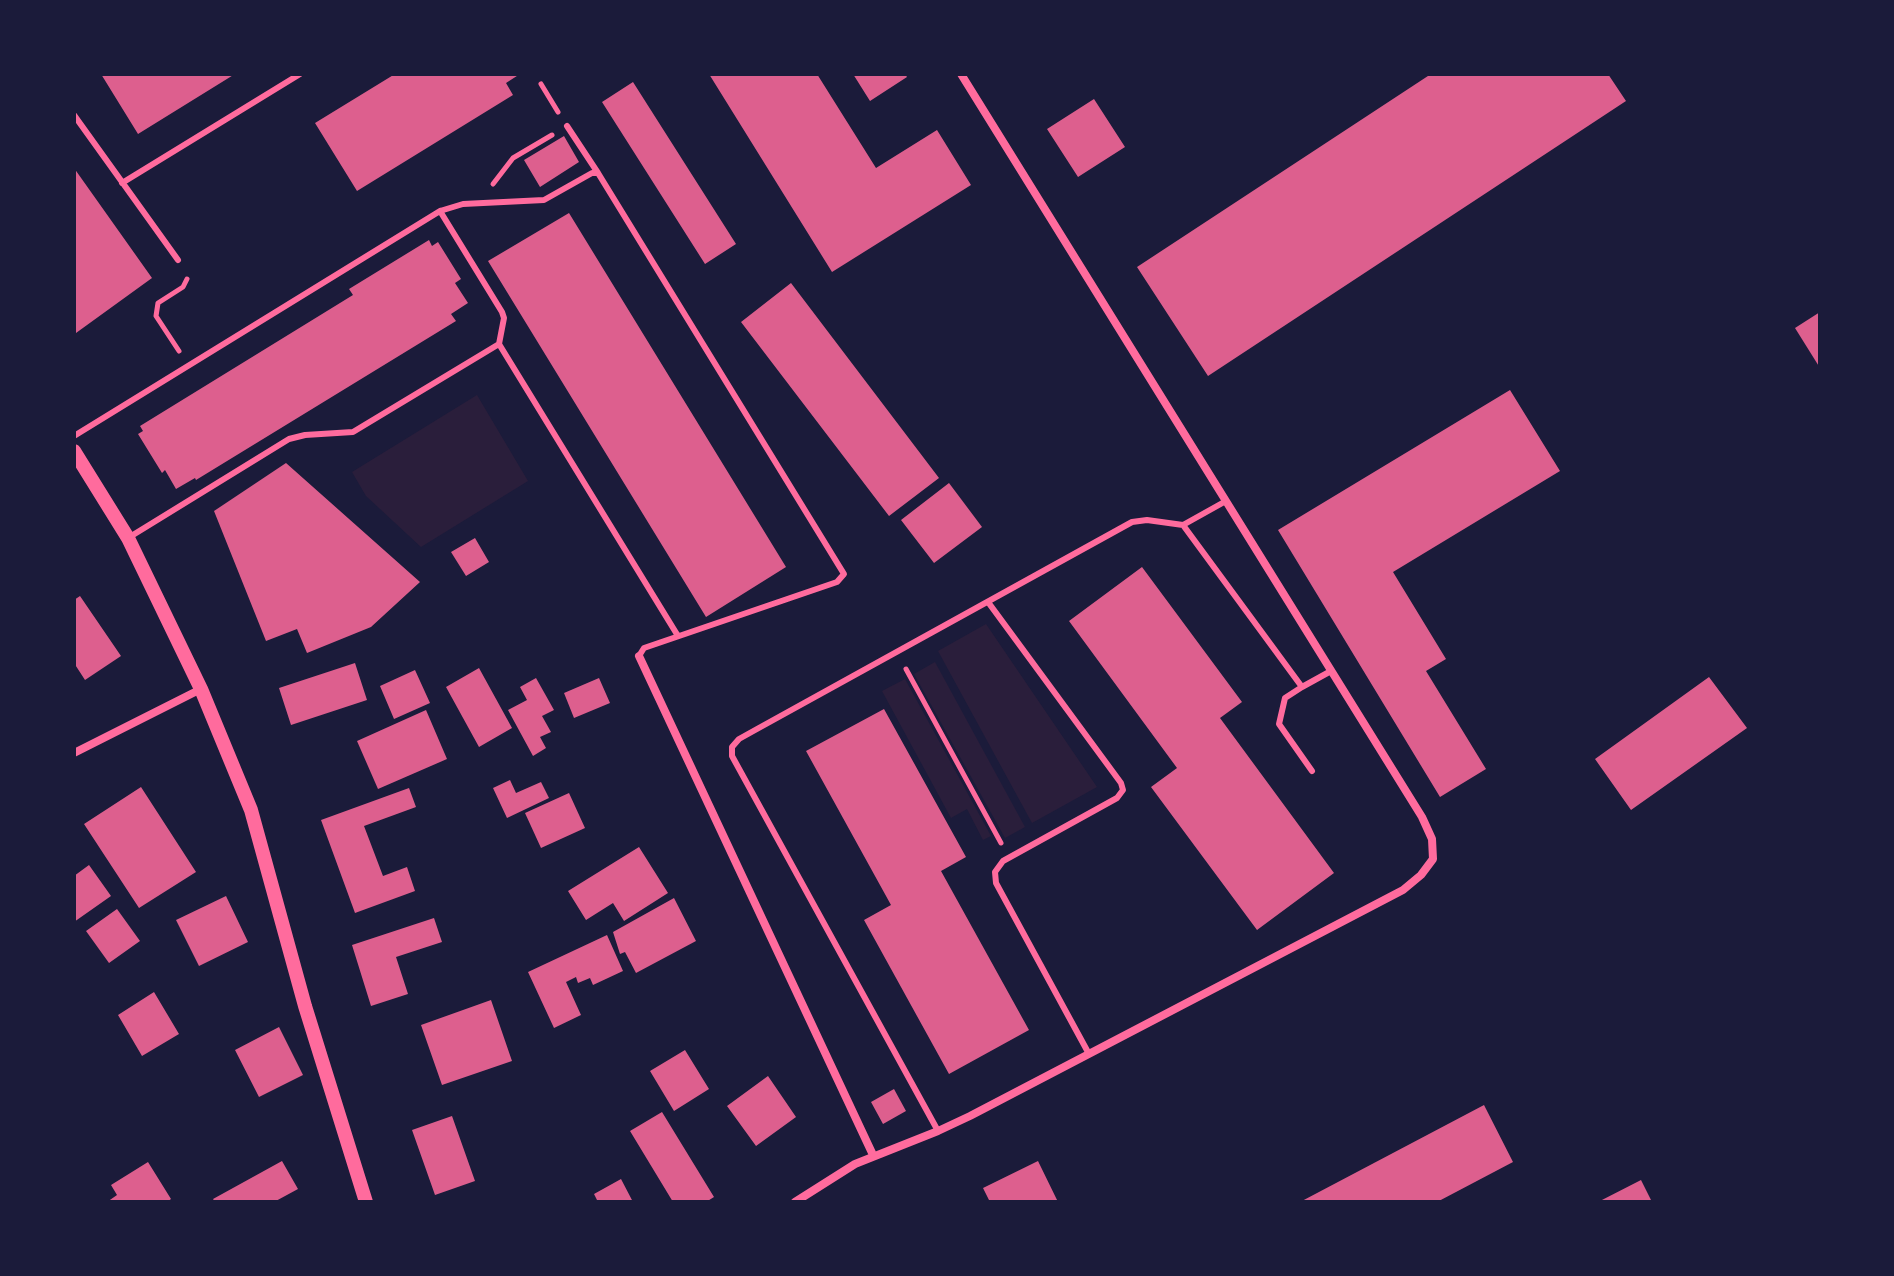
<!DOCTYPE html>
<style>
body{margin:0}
#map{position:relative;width:1894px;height:1276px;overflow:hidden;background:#1b1b3a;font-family:Commissioner,sans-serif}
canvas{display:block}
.frame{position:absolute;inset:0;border:76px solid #1b1b3a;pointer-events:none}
</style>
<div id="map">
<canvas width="1894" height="1276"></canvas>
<div class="frame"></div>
</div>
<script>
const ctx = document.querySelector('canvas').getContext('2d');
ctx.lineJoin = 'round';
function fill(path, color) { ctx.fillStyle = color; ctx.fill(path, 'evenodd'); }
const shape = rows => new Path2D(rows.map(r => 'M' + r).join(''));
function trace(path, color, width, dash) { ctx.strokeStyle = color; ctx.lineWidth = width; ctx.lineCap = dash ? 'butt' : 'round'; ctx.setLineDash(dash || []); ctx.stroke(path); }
fill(shape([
 [477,395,528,481,421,547,366,496,352,472],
 [986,624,1097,787,1032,823,938,651],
 [935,662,1025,827,1005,838,914,674],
 [905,679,991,836,983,840,967,809,951,818,882,691]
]), '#2a1e3b');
fill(shape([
 [101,74,235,74,138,134],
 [395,74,520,74,506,83,513,95,357,191,315,123],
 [709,74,817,74,876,168,937,130,971,185,832,272],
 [853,74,905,74,907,77,870,101],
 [1431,74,1608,74,1626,101,1208,376,1137,267],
 [633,82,736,244,705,264,602,102],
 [1094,99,1125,147,1078,177,1047,129],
 [564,136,579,162,540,187,524,160],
 [74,168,152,278,76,333,74,330],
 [569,213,786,567,706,617,488,261],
 [429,240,432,246,438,242,461,279,455,283,468,303,451,314,456,321,196,480,195,478,176,489,165,470,162,473,138,434,143,431,140,426,353,295,349,289],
 [791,283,939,478,889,516,741,322],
 [1820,312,1820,368,1795,328],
 [1510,390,1560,471,1393,572,1446,659,1426,671,1486,769,1440,797,1278,530],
 [286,463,420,582,371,627,307,653,297,629,266,641,214,511],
 [949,483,982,527,934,563,901,520],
 [475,538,489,562,466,576,451,552],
 [1142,567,1242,702,1220,718,1334,873,1257,930,1151,787,1177,768,1069,621],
 [80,596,121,656,85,680,74,663,74,600],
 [355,663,367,700,291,725,279,688],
 [479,668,512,728,479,747,446,687],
 [415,670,430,703,394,719,380,686],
 [1709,677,1747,728,1631,810,1595,759],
 [536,678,554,710,542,716,551,732,540,737,546,748,533,756,508,710,527,700,520,687],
 [599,678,610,703,574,718,564,693],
 [884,709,966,857,941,871,1029,1030,949,1074,864,920,891,905,806,751],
 [426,710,447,759,378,789,357,741],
 [510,780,516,793,541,782,549,798,507,818,493,788],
 [141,787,196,872,139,908,84,824],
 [409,788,416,807,364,826,383,876,407,867,415,891,355,913,321,820],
 [569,793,585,828,541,848,525,813],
 [639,847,668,893,624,921,613,903,586,920,568,891],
 [89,865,111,896,74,922,74,876],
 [226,896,248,942,199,966,176,920],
 [674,898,696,941,636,973,625,952,620,954,613,932],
 [117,909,140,941,109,963,86,931],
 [434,918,442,942,396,957,408,994,371,1006,352,945],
 [607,935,623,971,593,985,590,978,578,983,576,977,566,982,581,1015,554,1028,528,972],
 [154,992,179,1034,142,1056,118,1015],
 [491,1000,512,1061,442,1085,421,1025],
 [279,1027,303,1075,259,1097,235,1050],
 [685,1050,709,1089,674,1111,650,1071],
 [768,1076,796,1117,756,1146,727,1106],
 [894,1089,906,1111,883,1124,871,1102],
 [1484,1105,1513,1162,1437,1202,1300,1202],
 [662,1112,714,1197,706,1202,673,1202,630,1131],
 [452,1116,475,1181,435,1195,412,1130],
 [282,1161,298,1189,274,1202,215,1202,213,1199],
 [1038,1161,1058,1202,990,1202,983,1188],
 [148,1162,171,1199,167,1202,107,1202,117,1195,111,1185],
 [621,1179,633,1202,598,1202,594,1194],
 [1641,1180,1652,1202,1598,1202]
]), '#dd5f8e');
trace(shape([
 [541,84,558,112],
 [493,184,513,158,552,135],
 [179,351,156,316,158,303,183,287,187,279],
 [906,669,1001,843]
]), '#ff6b9d', 5);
trace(shape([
 [74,115,178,260],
 [567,126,598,173],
 [122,183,300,74],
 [440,211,502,312,504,318,499,344,678,636],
 [74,436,440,211,463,204,544,200,592,173,598,173,844,574,837,582,644,648,639,656],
 [1183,525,1302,687,1331,671],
 [128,538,289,439,305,435,353,432,499,344],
 [988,602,1121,783,1123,790,1117,798,1003,861,995,872,996,883,1089,1054],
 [1302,687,1285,698,1279,724,1312,771],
 [938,1131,732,756,732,747,739,739,757,729,1132,522,1147,520,1183,525,1226,501]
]), '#ff6b9d', 6);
trace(shape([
 [639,656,873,1155],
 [74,753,201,689],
 [795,1202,855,1164,938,1131,970,1116,1403,890,1421,875,1433,859,1432,839,1422,817,961,74]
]), '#ff6b9d', 8);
trace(shape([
 [74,451,128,538,201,689,251,810,305,1006,366,1202]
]), '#ff6b9d', 14);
</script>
